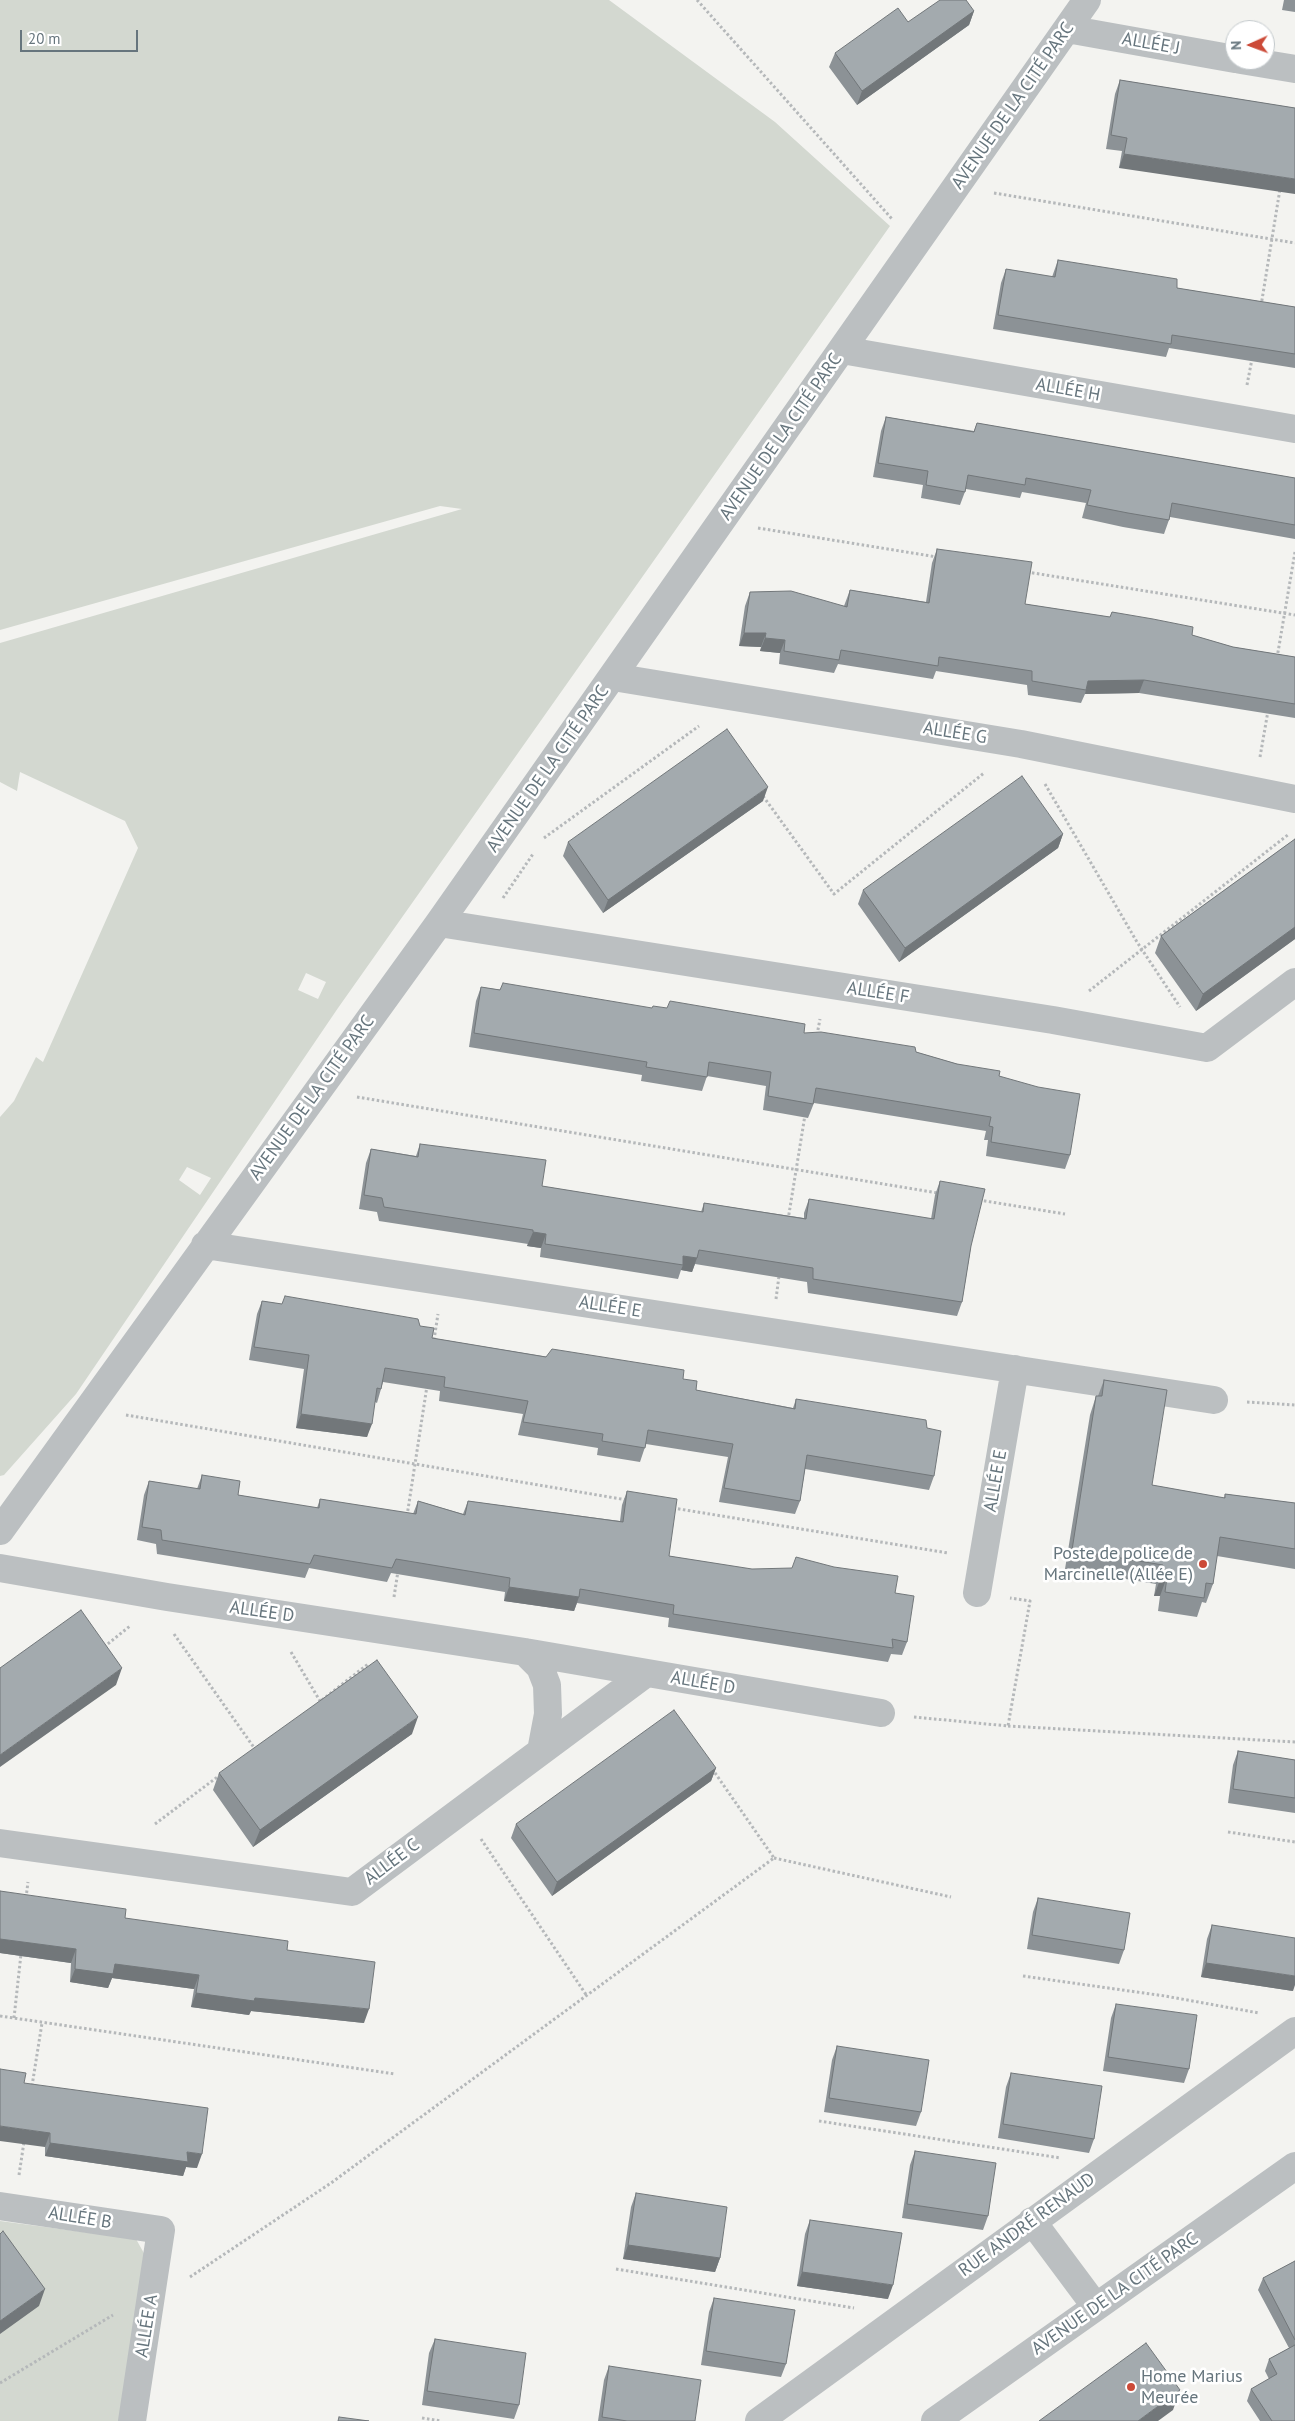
<!DOCTYPE html>
<meta charset="utf-8">
<style>
body{margin:0}
#map{position:relative;width:1295px;height:2421px;overflow:hidden;background:#f3f3f0;font-family:"PT Sans",sans-serif}
canvas{display:block}
.north{position:absolute;left:1225px;top:20px;width:50px;height:50px;box-sizing:border-box;background:#fff;border:1px solid #c2c8cb;border-radius:50%;rotate:268deg;font-size:14px;font-weight:700;line-height:20px;text-align:center;color:#66757d}
.north::after{content:'';display:block;margin:auto;width:18px;height:22px;background:#cc4a38;clip-path:polygon(50% 0,100% 100%,50% 72%,0 100%)}
.scale{position:absolute;left:20px;top:30px;width:118px;height:22px;box-sizing:border-box;border:2px solid #66757d;border-top:0;padding-left:6px;font-size:15px;line-height:18px;white-space:nowrap;color:#66757d;-webkit-text-stroke:4px #fff;paint-order:stroke}
</style>
<div id="map">
<canvas width="1295" height="2421"></canvas>
<div class="north">N</div>
<div class="scale">20 m</div>
</div>
<script>
const ctx = document.querySelector('canvas').getContext('2d');
ctx.lineJoin = 'round';
function fill(path, color) { ctx.fillStyle = color; ctx.fill(path, 'evenodd'); }
const shape = rows => new Path2D(rows.map(r => 'M' + r).join(''));
function trace(path, color, width, dash) { ctx.strokeStyle = color; ctx.lineWidth = width; ctx.lineCap = dash ? 'butt' : 'round'; ctx.setLineDash(dash || []); ctx.stroke(path); }
function label(font, color, halo, rows, align = 'center') {
  ctx.font = font + ' "PT Sans",sans-serif'; ctx.lineWidth = 5; ctx.setLineDash([]); ctx.textBaseline = 'middle'; ctx.strokeStyle = halo; ctx.fillStyle = color; for (const [text, x, y, turn = 0] of rows) {
    ctx.save(); ctx.translate(x, y); ctx.rotate((+turn || 0) * Math.PI / 180); ctx.textAlign = isNaN(turn) ? turn : align; if (halo) ctx.strokeText(text, 0, 0); ctx.fillText(text, 0, 0); ctx.restore();
  }
}
fill(shape([
 [0,0,609,0,775,122,890,226,338,1008,76,1394,4,1475,0,1476,0,1117,14,1101,36,1057,43,1062,138,848,125,821,20,772,17,791,0,782,0,643,462,509,440,506,0,630],
 [306,973,326,982,318,999,298,990],
 [187,1167,211,1178,200,1195,179,1180],
 [0,2221,136,2239,155,2273,132,2421,0,2421]
]), '#d3d8d0');
trace(shape([
 [697,0,892,219],
 [994,193,1295,243],
 [1261,306,1280,189],
 [1247,385,1252,359],
 [758,528,937,557],
 [1027,572,1295,615],
 [1277,658,1295,552],
 [1260,757,1268,711],
 [1045,784,1137,942,1180,1007],
 [763,796,834,894,984,773],
 [544,838,699,726],
 [503,898,533,854],
 [1089,991,1289,834],
 [817,1035,820,1019],
 [357,1097,938,1193],
 [979,1200,1065,1214],
 [788,1220,805,1115],
 [776,1299,779,1276],
 [434,1340,438,1314],
 [1247,1402,1295,1405],
 [126,1415,627,1500],
 [673,1508,948,1553],
 [407,1516,427,1386],
 [394,1597,398,1571],
 [174,1634,255,1749],
 [104,1647,130,1626],
 [291,1652,320,1701],
 [322,1700,368,1664],
 [914,1717,1008,1726,1030,1601,1010,1598],
 [1008,1726,1295,1742],
 [155,1824,220,1775],
 [1228,1832,1295,1842],
 [481,1839,587,1996],
 [774,1858,951,1897],
 [26,1898,28,1882],
 [1023,1976,1165,1996,1259,2013],
 [0,2016,395,2074],
 [14,2018,21,1954],
 [32,2086,42,2023],
 [819,2121,1061,2158],
 [19,2175,24,2142],
 [616,2269,854,2308],
 [190,2277,331,2183,774,1858,713,1770],
 [0,2383,113,2315],
 [422,2418,441,2421]
]), '#b5b8ba', 3, [2.5, 2.5]);
trace(shape([
 [1067,29,1235,59],
 [1241,60,1295,69],
 [842,350,1295,429],
 [613,677,1021,744,1295,799],
 [439,923,1053,1020,1207,1048,1295,982],
 [205,1245,1214,1400],
 [0,1531,439,923,1087,0],
 [0,1568,167,1597,525,1652,881,1713],
 [977,1593,1015,1369],
 [525,1652,540,1667,547,1685,548,1714,541,1751],
 [0,1843,352,1892,645,1674],
 [0,2206,161,2230,132,2421],
 [1032,2221,1096,2307],
 [759,2421,1295,2031],
 [935,2421,1295,2166]
]), '#bbbfc1', 28);
fill(shape([
 [1284,0,1295,0,1295,12,1282,10],
 [974,11,969,25,857,105,829,67,835,53],
 [1120,80,1295,108,1119,168,1122,151,1106,149,1115,94],
 [1058,260,1177,288,1295,307,1295,368,1169,348,1166,357,993,329,1001,283,1006,269,1052,277],
 [886,417,974,431,977,423,1295,478,1295,539,1170,517,1164,534,1123,527,1082,518,1086,503,1022,492,1020,498,966,489,960,505,921,498,923,485,873,477,881,431],
 [937,549,1025,604,1110,617,1112,612,1233,647,1295,657,1295,718,1139,693,1085,694,1081,703,1028,695,1027,685,936,671,933,679,838,664,834,673,779,664,780,653,760,651,761,647,739,646,745,606,750,592,844,606,850,590,926,602,932,563],
 [763,801,603,913,563,856,568,842],
 [1063,834,1058,848,899,962,858,904,863,890],
 [1295,839,1295,939,1196,1011,1155,953,1161,936],
 [481,987,804,1033,916,1052,999,1076,1070,1155,1065,1169,986,1156,988,1140,984,1140,986,1131,814,1103,808,1118,763,1110,766,1086,707,1076,702,1091,641,1081,642,1075,469,1047,476,1001],
 [420,1144,542,1186,701,1212,704,1203,804,1218,804,1213,809,1199,931,1219,935,1195,940,1181,971,1246,962,1302,957,1316,808,1293,807,1282,695,1264,692,1272,681,1270,678,1279,540,1257,541,1248,527,1246,528,1244,379,1221,377,1212,359,1209,366,1163,371,1149,416,1156],
 [262,1301,420,1326,432,1338,683,1379,696,1390,793,1408,796,1399,934,1476,929,1490,805,1469,800,1501,795,1514,719,1502,728,1457,646,1444,640,1462,597,1455,598,1448,518,1435,523,1414,439,1401,440,1391,383,1382,377,1403,375,1402,367,1437,296,1428,304,1369,249,1360,257,1314],
 [1104,1380,1152,1485,1224,1498,1225,1494,1295,1503,1295,1569,1217,1556,1213,1584,1206,1603,1202,1602,1197,1617,1158,1611,1160,1596,1154,1596,1156,1584,1065,1569,1090,1415,1096,1396,1098,1396],
 [202,1475,238,1495,317,1508,320,1499,413,1514,418,1501,463,1514,468,1501,620,1521,622,1505,627,1491,669,1556,895,1593,907,1642,902,1655,891,1654,888,1662,668,1627,669,1618,577,1603,574,1611,504,1601,505,1592,391,1573,387,1582,309,1568,305,1578,157,1554,156,1544,137,1540,144,1495,149,1481,197,1489],
 [412,1734,253,1847,213,1790,219,1773],
 [1238,1751,1295,1760,1295,1813,1228,1803,1233,1765],
 [716,1768,711,1781,552,1896,511,1838,516,1824],
 [0,1891,125,1918,287,1950,364,2023,251,2011,249,2015,191,2007,194,1989,112,1978,108,1988,70,1982,71,1963,0,1953],
 [1038,1898,1124,1950,1119,1964,1027,1949,1033,1912],
 [1212,1925,1293,1991,1201,1977,1207,1939],
 [1116,2004,1189,2069,1184,2083,1103,2071,1111,2018],
 [837,2046,921,2112,916,2126,824,2112,832,2060],
 [1011,2073,1094,2139,1089,2153,998,2138,1006,2087],
 [24,2083,197,2168,186,2167,183,2176,45,2156,45,2147],
 [915,2151,988,2216,983,2230,902,2218,910,2165],
 [636,2193,720,2258,715,2272,623,2259,631,2207],
 [810,2220,888,2299,797,2286,805,2234],
 [1295,2261,1295,2421,1260,2421,1247,2401,1251,2389,1269,2379,1265,2371,1269,2359,1289,2348,1258,2290,1263,2278],
 [714,2298,786,2364,781,2377,701,2365,709,2312],
 [435,2339,519,2405,514,2419,422,2405,429,2353],
 [609,2366,695,2421,598,2421,604,2380]
]), '#8c9296');
fill(shape([
 [974,11,969,25,857,105,862,91],
 [1124,154,1295,179,1295,194,1119,168],
 [744,633,766,633,761,647,739,646],
 [765,638,785,640,780,653,760,651],
 [1144,680,1139,693,1085,694,1088,681],
 [768,787,763,801,603,913,608,900],
 [1063,834,1058,848,899,962,905,948],
 [1295,927,1295,939,1196,1011,1203,994],
 [533,1232,546,1234,541,1248,527,1246],
 [683,1256,697,1258,692,1272,681,1270,683,1265],
 [301,1414,372,1424,367,1437,296,1428],
 [1161,1577,1167,1577,1160,1596,1154,1596],
 [509,1587,579,1597,574,1611,504,1601],
 [122,1668,116,1685,0,1767,0,1755],
 [418,1717,412,1734,253,1847,260,1830],
 [716,1768,711,1781,552,1896,557,1882],
 [0,1939,76,1949,71,1963,0,1953],
 [1206,1963,1295,1976,1295,1985,1293,1991,1201,1977],
 [115,1964,199,1975,194,1989,112,1978,108,1988,70,1982,75,1969],
 [196,1993,255,1998,369,2009,364,2023,251,2011,249,2015,191,2007],
 [0,2126,50,2133,45,2147,0,2141],
 [50,2143,187,2152,202,2154,197,2168,186,2167,183,2176,45,2156],
 [628,2245,720,2258,715,2272,623,2259],
 [802,2272,893,2285,888,2299,797,2286],
 [45,2289,39,2306,0,2334,0,2321],
 [1180,2390,1173,2410,1158,2421,1138,2421]
]), '#72777a');
const building = shape([
 [940,0,966,0,974,11,862,91,835,53,898,8,908,22,940,0],
 [1120,80,1295,108,1295,179,1124,154,1127,138,1111,135,1120,80],
 [1058,260,1177,279,1177,288,1295,307,1295,354,1172,335,1171,344,998,315,1006,269,1055,277,1058,260],
 [886,417,974,432,977,423,1295,478,1295,525,1172,503,1169,520,1128,513,1087,505,1091,490,1026,478,1025,485,968,475,965,492,926,485,928,471,878,463,886,417],
 [937,549,1032,562,1025,604,1110,617,1112,612,1153,619,1193,627,1192,635,1233,647,1295,657,1295,704,1144,680,1088,681,1086,690,1032,681,1032,671,939,657,938,666,841,650,839,660,784,651,785,640,765,638,766,633,744,633,750,592,791,591,847,607,850,590,929,603,937,549],
 [727,729,768,787,608,900,568,842,727,729],
 [1022,776,1063,834,905,948,863,890,1022,776],
 [1295,839,1295,927,1203,994,1161,936,1295,839],
 [503,983,652,1008,653,1006,667,1008,670,1001,805,1024,804,1033,821,1032,915,1047,916,1052,957,1064,1000,1071,999,1076,1038,1087,1080,1094,1070,1155,991,1142,993,1127,989,1126,991,1117,816,1088,813,1104,768,1096,771,1072,709,1062,707,1077,646,1067,647,1062,474,1033,481,987,500,990,503,983],
 [420,1144,546,1160,542,1186,703,1212,704,1203,806,1219,809,1199,934,1219,940,1181,985,1189,971,1246,962,1302,813,1279,813,1268,699,1250,697,1258,683,1256,683,1265,545,1244,546,1234,533,1232,533,1230,384,1207,382,1198,364,1195,371,1149,418,1157,420,1144],
 [285,1296,418,1319,420,1326,434,1328,432,1338,546,1357,552,1349,684,1370,683,1379,697,1381,696,1390,795,1409,796,1399,926,1420,927,1428,941,1431,934,1476,807,1455,800,1501,724,1488,733,1444,648,1430,645,1448,602,1441,603,1434,523,1422,528,1401,444,1387,445,1377,385,1368,381,1389,377,1388,372,1424,301,1414,309,1355,254,1347,262,1301,282,1304,285,1296],
 [1104,1380,1167,1390,1152,1485,1225,1498,1225,1494,1295,1503,1295,1549,1220,1537,1213,1584,1206,1583,1204,1598,1165,1592,1167,1577,1161,1577,1163,1565,1072,1550,1096,1396,1102,1396,1104,1380],
 [202,1475,240,1481,238,1495,319,1508,320,1499,416,1514,418,1501,465,1515,468,1501,623,1522,627,1491,677,1499,669,1556,752,1569,792,1568,796,1557,834,1567,898,1576,895,1593,914,1596,907,1642,892,1639,893,1648,673,1614,674,1605,580,1589,579,1597,509,1587,510,1578,396,1559,392,1568,314,1555,310,1564,162,1540,161,1530,142,1527,149,1481,200,1489,202,1475],
 [81,1610,122,1668,0,1755,0,1668,81,1610],
 [377,1660,418,1717,260,1830,219,1773,377,1660],
 [674,1710,716,1768,557,1882,516,1824,674,1710],
 [1238,1751,1295,1760,1295,1798,1233,1789,1238,1751],
 [0,1891,126,1909,125,1918,288,1941,287,1950,375,1962,369,2009,255,1998,254,2001,196,1993,199,1975,115,1964,113,1974,75,1969,76,1949,0,1939,0,1891],
 [1038,1898,1130,1913,1124,1950,1032,1935,1038,1898],
 [1212,1925,1295,1938,1295,1976,1206,1963,1212,1925],
 [1116,2004,1197,2015,1189,2069,1108,2057,1116,2004],
 [837,2046,929,2060,921,2112,829,2098,837,2046],
 [0,2069,26,2073,24,2083,208,2108,202,2154,187,2152,188,2162,50,2143,50,2133,0,2126,0,2069],
 [1011,2073,1102,2086,1094,2139,1003,2124,1011,2073],
 [915,2151,996,2163,988,2216,907,2204,915,2151],
 [636,2193,727,2207,720,2258,628,2245,636,2193],
 [810,2220,902,2233,893,2285,802,2272,810,2220],
 [3,2231,45,2289,0,2321,0,2234,3,2231],
 [1295,2261,1295,2340,1263,2278,1295,2261],
 [714,2298,795,2310,786,2364,706,2351,714,2298],
 [435,2339,526,2353,519,2405,427,2391,435,2339],
 [1146,2343,1180,2390,1138,2421,1039,2421,1146,2343],
 [1295,2345,1295,2421,1272,2421,1251,2389,1277,2374,1269,2359,1295,2345],
 [609,2366,701,2380,695,2421,627,2421,602,2417,609,2366],
 [339,2417,369,2421,338,2421,339,2417]
]);
fill(building, '#a3aaae');
trace(building, '#72777a', 1);
for (const [x, y, r, color] of [
 [1203,1564,5,"#cc4a38"],
 [1131,2387,5,"#cc4a38"]
]) { const dot = new Path2D(); dot.arc(x, y, r, 0, 2 * Math.PI); ctx.fillStyle = color; ctx.fill(dot); trace(dot, '#fff', 2); }
label('18px', '#66757d', '#fff', [
 ["ALLÉE J",1151,44,10],
 ["AVENUE DE LA CITÉ PARC",1013,106,-55],
 ["ALLÉE H",1068,390,10],
 ["AVENUE DE LA CITÉ PARC",781,437,-55],
 ["ALLÉE G",955,733,9],
 ["AVENUE DE LA CITÉ PARC",548,769,-55],
 ["ALLÉE F",878,993,9],
 ["AVENUE DE LA CITÉ PARC",312,1098,-54],
 ["ALLÉE E",610,1307,9],
 ["ALLÉE E",996,1481,-80],
 ["ALLÉE D",262,1612,8],
 ["ALLÉE D",703,1683,10],
 ["ALLÉE C",392,1862,-37],
 ["ALLÉE B",80,2218,9],
 ["RUE ANDRÉ RENAUD",1027,2225,-36],
 ["AVENUE DE LA CITÉ PARC",1115,2294,-35],
 ["ALLÉE A",147,2326,-81]
]);
label('18px', '#66757d', '#fff', [
 ["Poste de police de",1193,1554],
 ["Marcinelle (Allée E)",1193,1575],
 ["Home Marius",1141,2377,"left"],
 ["Meurée",1141,2398,"left"]
], 'right');
</script>
